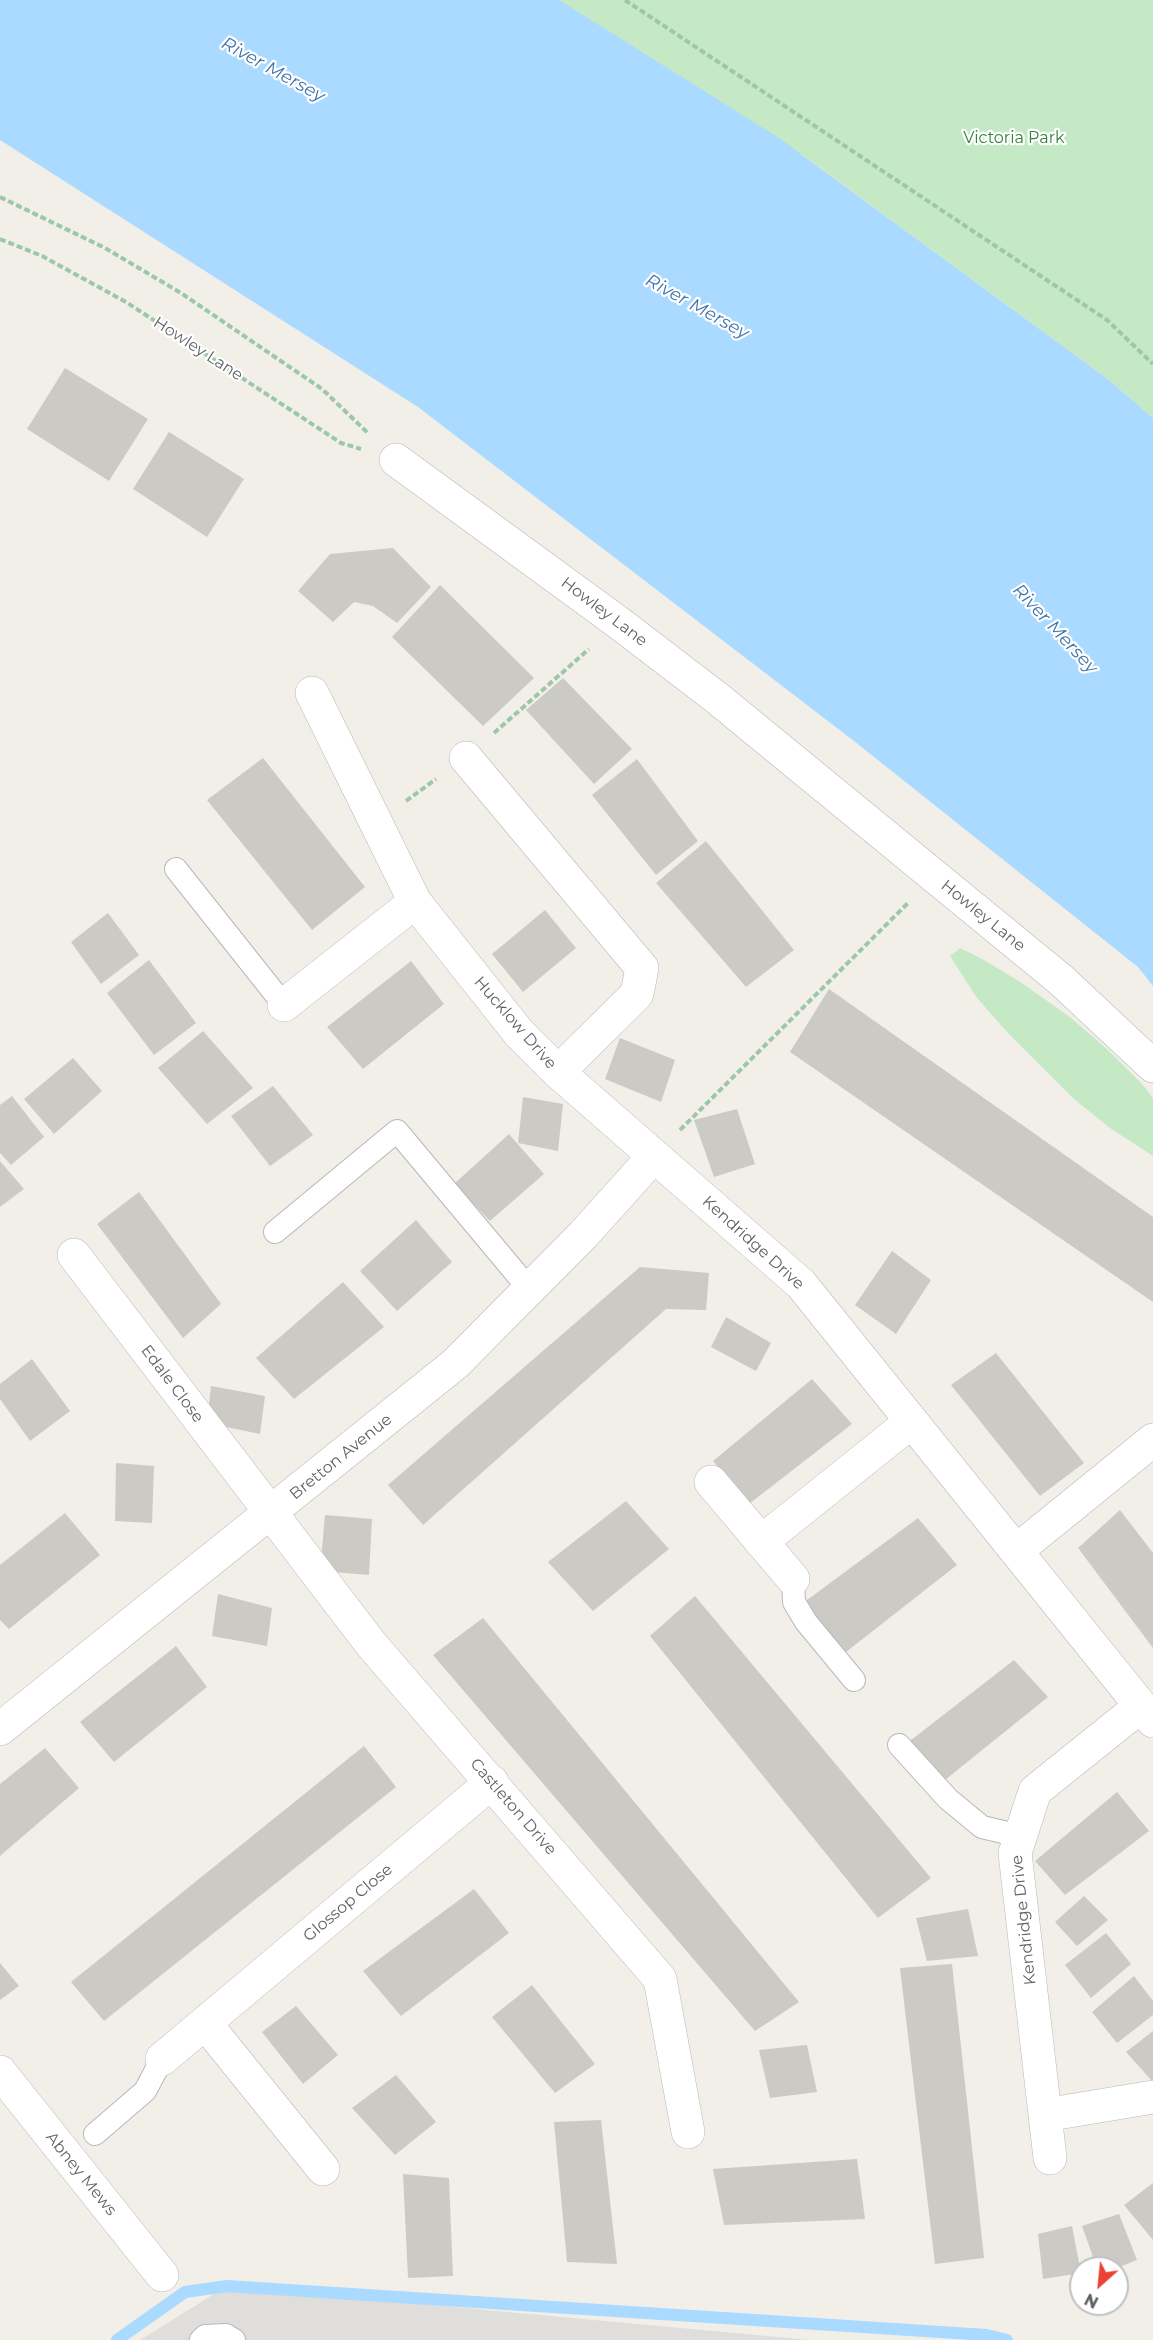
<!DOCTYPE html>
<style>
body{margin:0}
#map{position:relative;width:1153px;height:2340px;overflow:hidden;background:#f1efe8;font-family:Montserrat,sans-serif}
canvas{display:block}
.north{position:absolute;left:1069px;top:2256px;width:60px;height:60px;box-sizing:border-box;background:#fff;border:2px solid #bfc1c3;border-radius:50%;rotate:207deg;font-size:16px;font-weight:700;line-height:24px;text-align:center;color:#5f6368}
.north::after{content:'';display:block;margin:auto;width:21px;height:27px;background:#ea4335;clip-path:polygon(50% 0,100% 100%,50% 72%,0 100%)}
</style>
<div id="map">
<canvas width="1153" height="2340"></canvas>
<div class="north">N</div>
</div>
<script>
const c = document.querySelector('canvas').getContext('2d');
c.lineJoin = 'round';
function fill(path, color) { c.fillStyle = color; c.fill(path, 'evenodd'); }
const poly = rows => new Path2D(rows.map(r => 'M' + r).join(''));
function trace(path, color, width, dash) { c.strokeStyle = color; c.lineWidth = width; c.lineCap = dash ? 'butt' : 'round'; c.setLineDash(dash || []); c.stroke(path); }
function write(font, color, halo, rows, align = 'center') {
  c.font = font + ' Montserrat,sans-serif'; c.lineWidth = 4.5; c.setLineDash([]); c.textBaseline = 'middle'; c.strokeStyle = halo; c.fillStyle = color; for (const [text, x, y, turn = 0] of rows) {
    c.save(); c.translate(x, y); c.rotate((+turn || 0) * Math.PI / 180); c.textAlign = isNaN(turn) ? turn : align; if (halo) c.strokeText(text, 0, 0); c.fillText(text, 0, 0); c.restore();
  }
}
const industrial = poly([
 [227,2286,810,2340,140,2340]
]);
const green = poly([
 [557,0,1153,0,1153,418,1109,380,804,156],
 [960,948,984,960,1022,983,1071,1018,1108,1050,1142,1084,1153,1098,1153,1156,1110,1128,1074,1099,1007,1032,977,998,950,956]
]);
const water = poly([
 [0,0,559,0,779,138,1109,380,1153,418,1153,986,1138,967,854,741,418,407,0,140]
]);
const stream = poly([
 [117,2340,185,2292,227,2286,987,2335,1007,2340]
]);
const building = poly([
 [65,368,148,419,109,481,27,429],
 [169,432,244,479,207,537,133,489],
 [393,548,431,587,397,623,373,606,354,602,333,622,298,591,330,554],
 [440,585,534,678,483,726,392,637],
 [563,678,632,749,594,784,526,710],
 [263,758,365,887,312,930,207,800],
 [637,759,698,841,656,875,592,795],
 [706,841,794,950,746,987,656,883],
 [545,910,576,948,523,992,492,954],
 [108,913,139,955,101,984,71,942],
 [149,960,196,1023,154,1055,107,993],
 [411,961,444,1004,363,1069,327,1027],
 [829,989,1153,1217,1153,1302,790,1052],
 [203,1031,253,1088,207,1124,158,1068],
 [620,1038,675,1060,661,1102,605,1079],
 [73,1058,102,1091,54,1134,24,1099],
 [273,1086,313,1135,270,1166,231,1116],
 [12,1096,44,1137,11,1165,0,1153,0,1105],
 [523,1097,563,1104,558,1151,518,1143],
 [737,1109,755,1164,714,1177,694,1120],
 [509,1134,544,1174,490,1221,454,1184],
 [0,1161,24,1189,0,1207],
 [139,1192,221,1304,183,1338,97,1224],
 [416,1220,452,1262,397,1311,360,1271],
 [892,1251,931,1280,896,1334,855,1305],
 [640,1267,709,1273,706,1310,666,1309,423,1525,388,1485],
 [343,1282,384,1327,294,1399,256,1358],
 [726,1317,771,1343,756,1371,711,1347],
 [996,1353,1084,1463,1040,1496,951,1385],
 [32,1359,70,1411,30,1441,0,1399,0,1384],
 [812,1379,852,1424,749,1504,713,1461],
 [211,1386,265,1396,260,1434,207,1423],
 [116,1463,154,1466,152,1523,115,1521],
 [626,1501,669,1549,593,1611,548,1562],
 [1120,1510,1153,1553,1153,1648,1078,1548],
 [65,1513,100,1555,9,1629,0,1620,0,1565],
 [325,1515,372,1519,369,1575,320,1571],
 [918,1518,957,1565,846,1652,803,1603],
 [218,1594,272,1608,267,1646,212,1636],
 [695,1596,931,1878,878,1918,650,1636],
 [483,1618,799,2002,755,2031,433,1655],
 [176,1646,207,1687,114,1762,80,1722],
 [1014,1660,1048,1697,940,1784,906,1744],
 [364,1746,396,1787,104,2021,71,1982],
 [45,1748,79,1788,0,1856,0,1784],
 [1117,1792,1149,1831,1065,1895,1035,1861],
 [474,1889,509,1933,401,2016,363,1971],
 [1084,1896,1108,1920,1077,1946,1055,1922],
 [968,1909,978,1956,927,1961,916,1918],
 [1106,1933,1131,1964,1091,1998,1065,1965],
 [0,1963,19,1986,0,2000],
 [952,1964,984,2258,935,2264,900,1968],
 [1134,1976,1153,2001,1153,2015,1117,2043,1092,2012],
 [532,1985,595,2064,555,2093,492,2017],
 [296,2006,338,2055,303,2084,262,2032],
 [1153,2031,1153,2082,1126,2052],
 [807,2045,817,2092,770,2098,759,2050],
 [396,2075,436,2122,395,2155,352,2108],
 [601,2120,617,2264,567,2262,554,2122],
 [857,2159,865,2219,724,2225,713,2169],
 [403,2174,449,2178,453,2276,408,2278],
 [1153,2183,1153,2240,1124,2205],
 [1119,2214,1137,2260,1117,2268,1097,2268,1082,2226],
 [1072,2226,1081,2273,1043,2279,1038,2234]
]);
const path = poly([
 [625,0,1107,320,1153,364],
 [0,197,105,248,181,293,322,389,369,434],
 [0,239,42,256,126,302,341,443,361,449],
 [494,733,589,649],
 [406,801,436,779],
 [680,1130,908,903]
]);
const lane = poly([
 [176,869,284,1005],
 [275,1232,397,1131,530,1290],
 [793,1579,794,1602,806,1622,854,1680],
 [899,1745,948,1799,982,1827,1020,1836],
 [95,2134,145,2091,162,2059],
 [201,2340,205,2336,226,2335,234,2340]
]);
const street = poly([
 [396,460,619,623,717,698,1061,980,1153,1066],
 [312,693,415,902,519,1033,558,1072,801,1284,1153,1721],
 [466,758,642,968,637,994,558,1072],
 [284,1005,415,902],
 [74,1255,371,1644,660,1979,688,2132],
 [711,1482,793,1579],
 [761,1542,911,1422],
 [1016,1551,1153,1440],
 [0,1729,455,1364,583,1235,654,1156],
 [205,2023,323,2169],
 [162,2059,492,1782],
 [0,2072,162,2275],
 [1045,2115,1153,2097],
 [1050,2158,1015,1853,1035,1791,1141,1706]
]);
const parkNames = [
 ["Victoria Park",1014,138]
];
const streetNames = [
 ["Howley Lane",198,349,33],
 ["Howley Lane",604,612,37],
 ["Howley Lane",983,916,39],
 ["Hucklow Drive",515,1023,49],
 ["Kendridge Drive",753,1243,42],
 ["Edale Close",172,1384,53],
 ["Bretton Avenue",341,1457,-39],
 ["Castleton Drive",513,1807,49],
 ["Glossop Close",348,1903,-40],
 ["Kendridge Drive",1024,1920,-96],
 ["Abney Mews",81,2174,51]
];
const waterNames = [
 ["River Mersey",273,70,29],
 ["River Mersey",697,307,29],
 ["River Mersey",1055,629,47]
];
fill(industrial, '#e0deda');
fill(green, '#c5e8c5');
fill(water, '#aadaff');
trace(stream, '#aadaff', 12);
fill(building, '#cccac5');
trace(lane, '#b5b8bc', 24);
trace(street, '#b5b8bc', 34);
trace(path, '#9cc7a9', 4, [6, 3]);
trace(lane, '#fff', 22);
trace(street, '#fff', 33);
write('16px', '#348238', '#fff', parkNames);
write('16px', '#5f6368', '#fff', streetNames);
write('italic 18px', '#4174aa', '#fff', waterNames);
</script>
